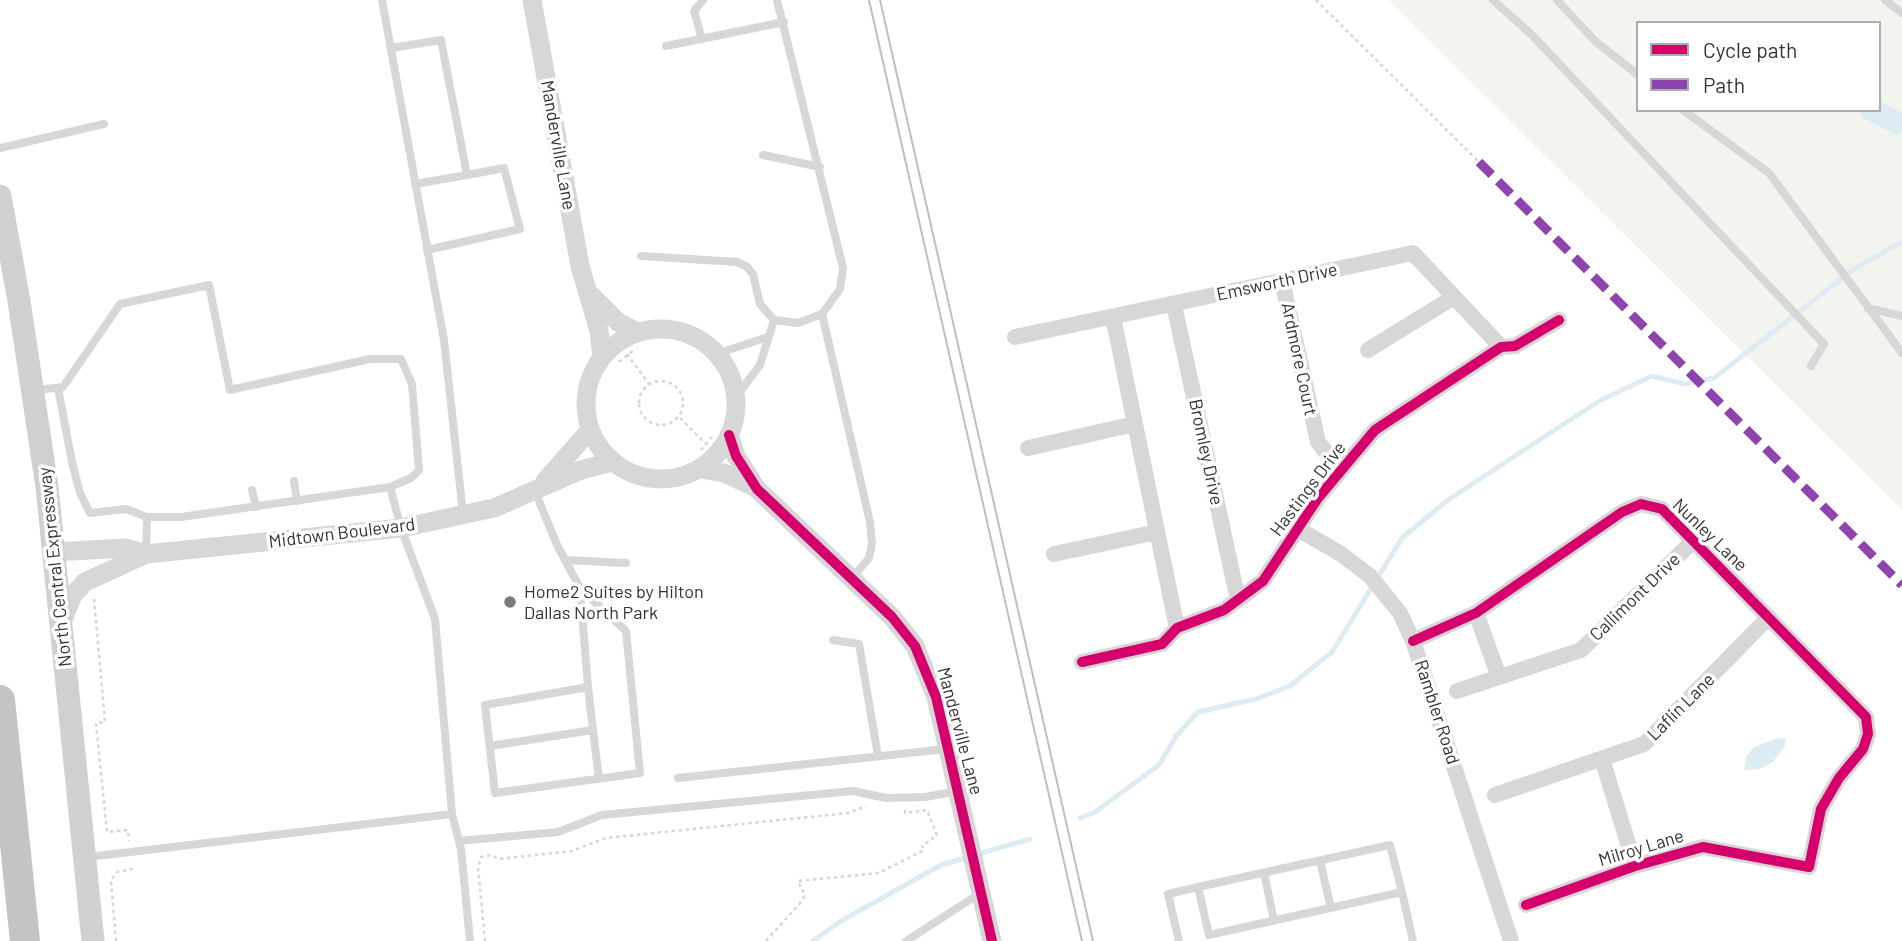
<!DOCTYPE html>
<style>
body{margin:0}
#map{position:relative;width:1902px;height:941px;overflow:hidden;background:#fff;font-family:Barlow,sans-serif}
canvas{display:block}
.legend{position:absolute;left:1636px;top:21px;width:245px;height:91px;box-sizing:border-box;background:#fff;border:2px solid #adadad;margin:0;padding:9px 12px;list-style:none;font-size:21px;color:#333}
.legend li{display:flex;align-items:center;gap:14px;height:35px}
.legend b{width:35px;border:2px solid #adadad}
</style>
<div id="map">
<canvas width="1902" height="941"></canvas>
<ul class="legend">
<li><b style="height:9px;background:#d6006c"></b>Cycle path</li>
<li><b style="height:9px;background:#8e44ad"></b>Path</li>
</ul>
</div>
<script>
const c = document.querySelector('canvas').getContext('2d');
c.lineJoin = 'round';
function fill(path, color) { c.fillStyle = color; c.fill(path, 'evenodd'); }
const poly = rows => new Path2D(rows.map(r => 'M' + r).join(''));
function trace(path, color, width, dash) { c.strokeStyle = color; c.lineWidth = width; c.lineCap = dash ? 'butt' : 'round'; c.setLineDash(dash || []); c.stroke(path); }
function write(font, color, halo, rows, align = 'center') {
  c.font = font + ' Barlow,sans-serif'; c.lineWidth = 7; c.setLineDash([]); c.textBaseline = 'middle'; c.strokeStyle = halo; c.fillStyle = color; for (const [text, x, y, turn = 0] of rows) {
    c.save(); c.translate(x, y); c.rotate((+turn || 0) * Math.PI / 180); c.textAlign = isNaN(turn) ? turn : align; if (halo) c.strokeText(text, 0, 0); c.fillText(text, 0, 0); c.restore();
  }
}
const green = poly([
 [1388,0,1902,0,1902,510],
 [1638,23,1879,23,1879,110,1638,110]
]);
const water = poly([
 [1879,100,1902,113,1902,132,1898,136,1863,118,1858,110,1879,110],
 [1778,738,1786,739,1785,746,1772,763,1759,769,1744,770,1746,757,1754,747]
]);
const stream = poly([
 [1080,818,1095,812,1159,765,1177,735,1198,712,1256,699,1290,686,1332,652,1402,538,1448,500,1599,401,1652,376,1685,384,1714,378,1854,269,1902,242],
 [813,941,841,921,941,865,1030,839]
]);
const path = poly([
 [1316,0,1479,162],
 [627,354,649,384],
 [619,362,635,349],
 '639 403a22 22 0 1 1 44 0a22 22 0 1 1-44 0Z',
 [680,418,707,445],
 [701,450,712,437],
 [94,599,105,722,96,723,107,832,128,830,129,841],
 [116,941,111,880,117,872,132,869,132,865],
 [485,941,478,867,481,857,492,855,498,859,572,851,606,838,848,813,866,806],
 [766,941,802,901,805,895,798,881,879,873,924,850,922,846,937,835,927,810,905,813,905,810]
]);
const service = poly([
 [382,0,444,340,463,514],
 [1493,0,1532,35,1824,344,1811,366],
 [1557,0,1595,41,1638,75],
 [1885,0,1902,13],
 [702,39,694,11,703,0],
 [666,46,784,22],
 [391,48,441,40,467,175,415,184],
 [1683,110,1769,173,1902,353],
 [0,148,104,124],
 [763,155,820,167],
 [427,250,520,229,504,168,467,175],
 [641,256,737,262,746,266,753,274,760,304,774,320,798,323,822,314,840,289,843,268,777,0],
 [1868,308,1902,316],
 [822,314,870,522,872,544,869,558,852,578],
 [716,354,768,337],
 [58,388,72,462,80,493,90,513,126,509,147,517,146,554],
 [36,390,63,387,120,304,209,285,230,390,370,359,401,359,412,384,419,470,411,478,390,487,181,517,147,517],
 [735,398,760,365,774,320],
 [294,481,297,501],
 [252,490,256,507],
 [535,491,557,545,580,588,626,631,640,773,495,793,485,705,588,687,580,588],
 [565,560,626,563],
 [833,640,859,644,878,756],
 [593,730,599,779],
 [490,746,593,730,588,687],
 [678,778,946,749],
 [452,814,461,849,470,941],
 [459,841,558,832,602,815,853,791,886,798,925,797,958,791],
 [88,857,452,814,435,619,401,528,390,487],
 [1320,861,1331,908],
 [1264,873,1274,920],
 [1402,892,1413,941],
 [906,941,979,894],
 [1179,941,1168,894,1198,887,1390,845,1402,892,1209,935,1198,887]
]);
const minor = poly([
 [1282,281,1318,442,1341,471],
 [1174,305,1238,600],
 [1113,317,1177,628],
 [1015,337,1413,253,1501,347],
 [1368,350,1454,297],
 [1028,448,1135,424],
 [1298,529,1341,554,1370,576,1400,613,1413,641,1511,941],
 [1054,554,1157,532],
 [1476,613,1499,677],
 [1413,641,1476,613,1622,512,1641,504,1662,509,1866,717,1868,734,1863,749,1839,778,1821,809,1809,867,1703,847,1635,866,1526,905],
 [1082,662,1162,644,1177,628,1224,610,1263,581,1318,498,1375,430,1501,347,1515,346,1559,320],
 [1457,691,1581,650,1693,541],
 [1602,759,1635,866],
 [1495,795,1644,744,1769,617]
]);
const tertiary = poly([
 [532,0,580,266,599,331,602,357],
 [591,295,618,322,637,332],
 '586 404a75 75 0 1 1 150 0a75 75 0 1 1-150 0Z',
 [729,435,736,456,757,489,892,617,915,646,936,697,992,941],
 [701,469,724,473,756,488],
 [545,481,589,431],
 [54,552,126,548,146,554,401,528,494,508,581,470,612,462],
 [61,624,73,595,85,582,146,554]
]);
const secondary = poly([
 [0,196,19,301,47,487,93,941]
]);
const motorway = poly([
 [0,700,25,941]
]);
const tram = poly([
 [869,0,1082,941],
 [880,0,1093,941]
]);
const quiet = poly([
 [1479,162,1902,585]
]);
const cycleway = poly([
 [729,435,736,456,757,489,892,617,915,646,936,697,992,941],
 [1413,641,1476,613,1622,512,1641,504,1662,509,1866,717,1868,734,1863,749,1839,778,1821,809,1809,867,1703,847,1635,866,1526,905],
 [1082,662,1162,644,1177,628,1224,610,1263,581,1318,498,1375,430,1501,347,1515,346,1559,320]
]);
const markers = [
 [510,602,7,"#7a7a7a"]
];
const streetNames = [
 ["Manderville Lane",558,145,80],
 ["Emsworth Drive",1277,282,-12],
 ["Ardmore Court",1299,359,78],
 ["Bromley Drive",1206,452,78],
 ["Hastings Drive",1308,489,-53],
 ["Midtown Boulevard",342,533,-7],
 ["Nunley Lane",1710,535,44],
 ["North Central Expressway",55,567,-96],
 ["Callimont Drive",1635,597,-44],
 ["Laflin Lane",1681,707,-45],
 ["Rambler Road",1437,712,72],
 ["Manderville Lane",960,731,75],
 ["Milroy Lane",1641,848,-17]
];
const poiNames = [
 ["Home2 Suites by Hilton",524,592],
 ["Dallas North Park",524,613]
];
fill(green, '#f1f5ed');
fill(water, '#ddebf3');
trace(stream, '#ddebf3', 5);
trace(path, '#d6d6d6', 2.5, [3.5, 3.5]);
trace(service, '#d7d7d7', 8);
trace(minor, '#d7d7d7', 16);
trace(tertiary, '#d7d7d7', 19);
trace(secondary, '#d0d0d0', 23);
trace(motorway, '#c4c4c4', 30);
trace(tram, '#bebebe', 2);
trace(quiet, '#8e44ad', 9, [18, 9]);
trace(cycleway, '#d6006c', 10);
for (const [x, y, r, color] of markers) { const dot = new Path2D(); dot.arc(x, y, r, 0, 2 * Math.PI); c.fillStyle = color; c.fill(dot); trace(dot, '#fff', 2.5); }
write('18px', '#333', '#fff', streetNames);
write('18px', '#333', '#fff', poiNames, 'left');
</script>
